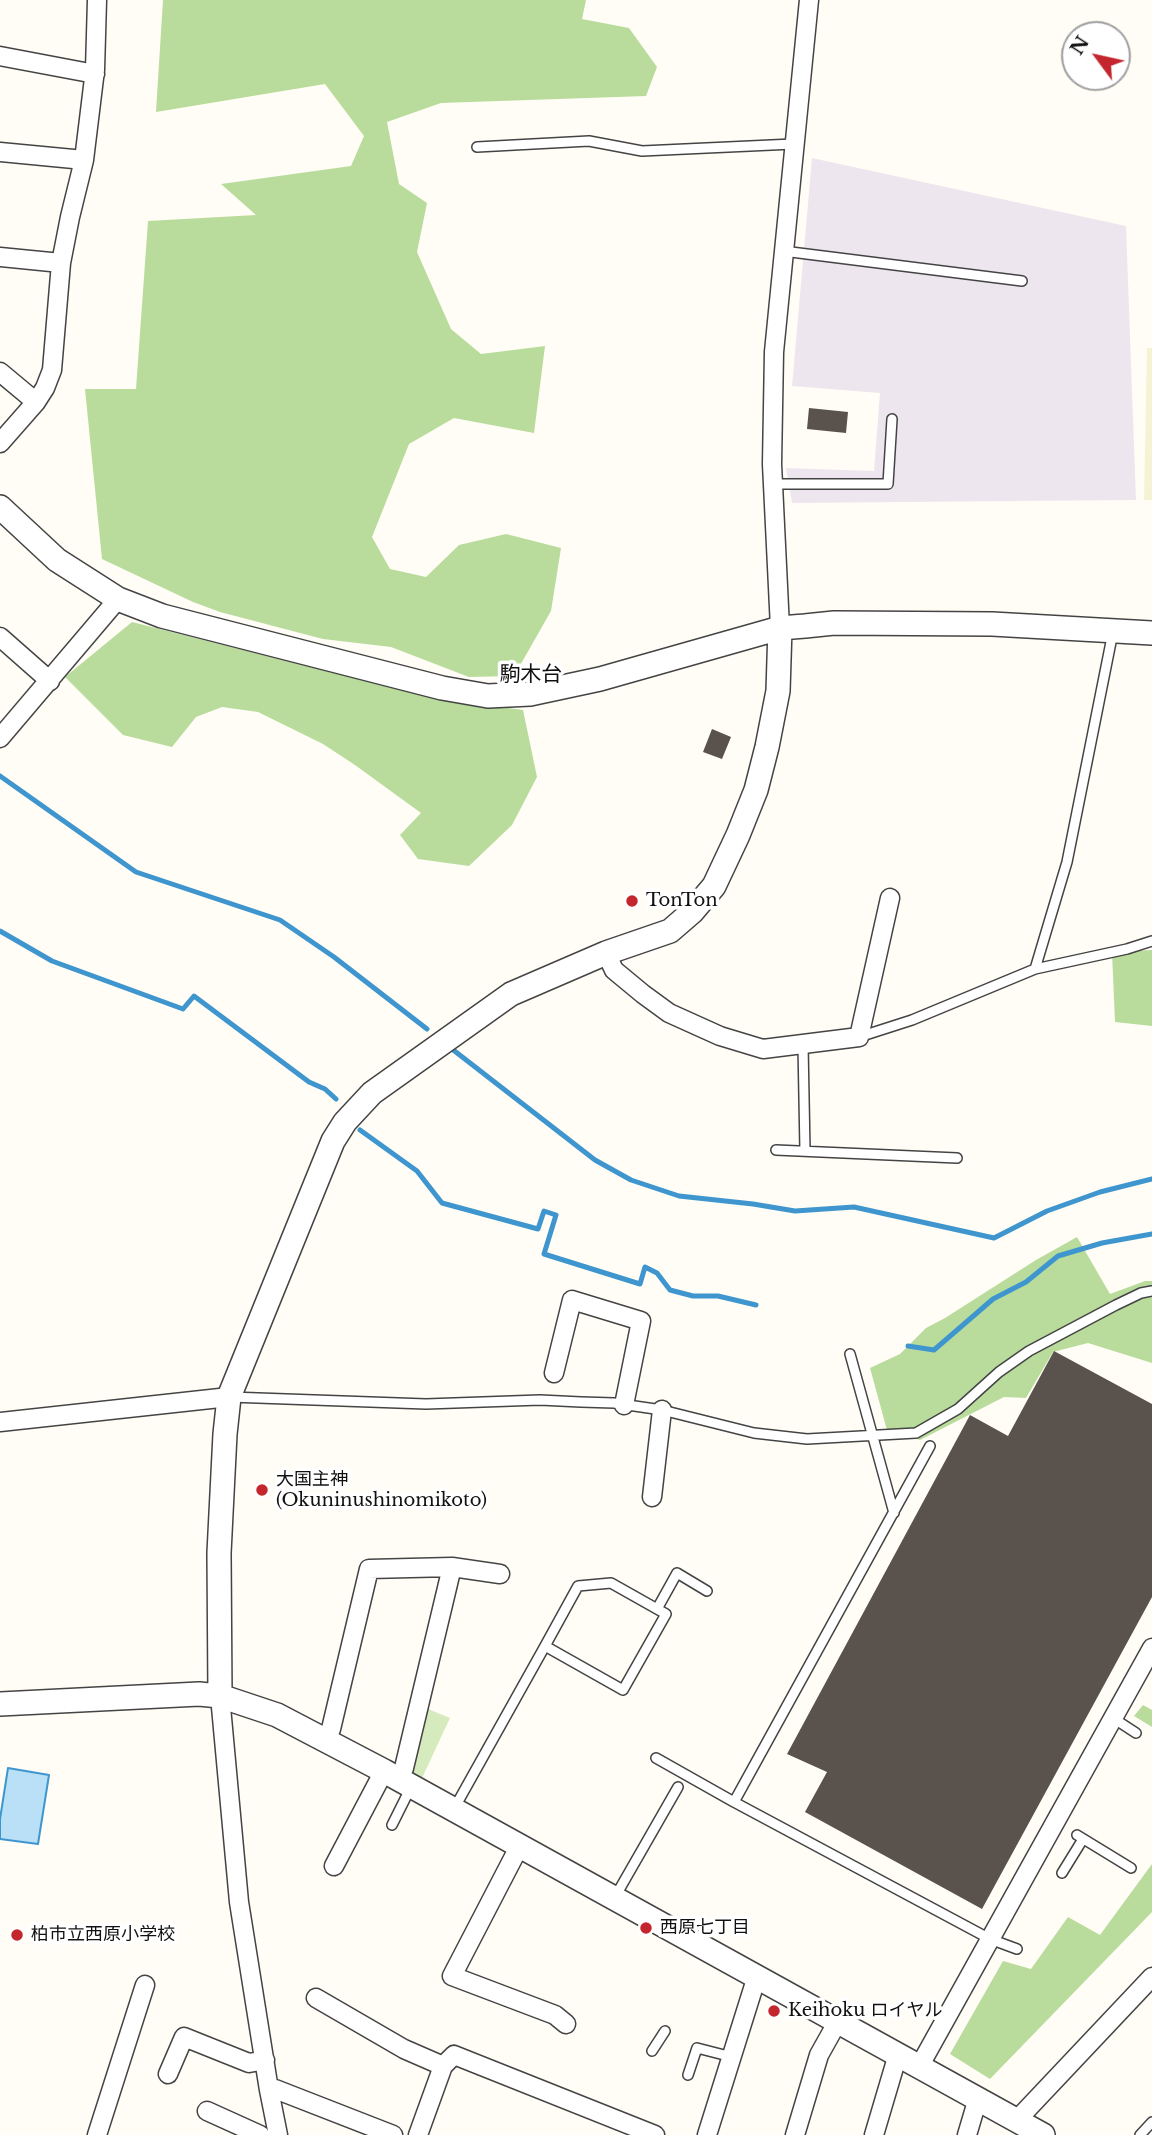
<!DOCTYPE html>
<meta charset="utf-8">
<style>
body{margin:0}
#map{position:relative;width:1152px;height:2135px;overflow:hidden;background:#fffdf5;font-family:"Libre Baskerville",serif}
canvas{display:block}
.north{position:absolute;left:1061px;top:21px;width:70px;height:70px;box-sizing:border-box;background:#fff;border:2px solid #a0a0a0;border-radius:50%;rotate:303deg;font-size:19px;font-weight:700;line-height:28px;text-align:center;color:#111}
.north::after{content:'';display:block;margin:auto;width:24px;height:32px;background:#c4262e;clip-path:polygon(50% 0,100% 100%,50% 72%,0 100%)}
</style>
<div id="map">
<canvas width="1152" height="2135"></canvas>
<div class="north">N</div>
</div>
<script>
const c = document.querySelector('canvas').getContext('2d');
c.lineJoin = 'round';
function fill(path, color) { c.fillStyle = color; c.fill(path, 'evenodd'); }
const poly = rows => new Path2D(rows.map(r => 'M' + r).join(''));
function trace(path, color, width, dash) { c.strokeStyle = color; c.lineWidth = width; c.lineCap = dash ? 'butt' : 'round'; c.setLineDash(dash || []); c.stroke(path); }
function write(font, color, halo, rows, align = 'center') {
  c.font = font + ' "Libre Baskerville","Noto Sans JP",serif'; c.lineWidth = 7; c.setLineDash([]); c.textBaseline = 'middle'; c.strokeStyle = halo; c.fillStyle = color; for (const [text, x, y, turn = 0] of rows) {
    c.save(); c.translate(x, y); c.rotate((+turn || 0) * Math.PI / 180); c.textAlign = isNaN(turn) ? turn : align; if (halo) c.strokeText(text, 0, 0); c.fillText(text, 0, 0); c.restore();
  }
}
const industrial = poly([
 [812,158,1126,226,1136,500,792,503,786,468,874,471,880,393,792,386]
]);
const farmland = poly([
 [1147,348,1152,348,1152,500,1144,500]
]);
const green = poly([
 [428,1709,450,1718,422,1778,413,1774]
]);
const forest = poly([
 [163,0,586,0,582,19,629,28,657,67,646,96,441,103,387,122,399,184,427,203,417,252,451,329,481,354,545,346,534,433,454,418,409,444,372,537,390,569,426,577,459,545,506,534,561,548,551,611,514,676,469,677,391,647,323,639,220,612,193,602,102,559,85,389,136,389,148,221,256,215,221,184,351,166,364,136,325,84,156,112],
 [132,622,424,696,523,710,537,777,512,825,469,866,418,859,400,835,421,813,355,765,323,744,258,712,222,707,196,717,172,747,123,735,65,677],
 [1152,950,1152,1026,1115,1022,1112,952],
 [1077,1237,1110,1294,1145,1281,1152,1281,1152,1363,1088,1343,1053,1352,1026,1398,1004,1397,920,1440,887,1430,870,1368,900,1354,926,1328,945,1318,1036,1260],
 [1143,1705,1152,1710,1152,1727,1134,1716],
 [1152,1864,1152,1912,990,2079,950,2054,1003,1961,1031,1969,1068,1917,1100,1935]
]);
const water = poly([
 [8,1768,49,1775,38,1844,0,1839,0,1819,8,1768]
]);
const stream = poly([
 [0,776,136,872,280,920,334,957,427,1029],
 [0,931,52,961,183,1009,194,996,309,1082,325,1089,336,1099],
 [452,1049,595,1160,631,1180,679,1196,753,1204,795,1211,854,1207,994,1238,1047,1211,1100,1192,1152,1179],
 [360,1130,417,1171,442,1203,538,1229,544,1211,556,1215,544,1254,640,1284,645,1267,657,1273,670,1290,693,1296,718,1296,756,1305],
 [908,1346,934,1350,993,1299,1026,1282,1058,1256,1102,1243,1152,1234]
]);
const building = poly([
 [809,408,848,412,846,433,807,429],
 [712,729,731,737,722,759,703,752],
 [1054,1351,1152,1404,1152,1597,982,1909,805,1812,827,1772,787,1754,970,1415,1008,1436]
]);
const service = poly([
 [477,147,589,141,642,151,793,144],
 [783,251,1022,281],
 [773,484,888,484,892,419],
 [1035,969,1127,949,1152,941],
 [859,1037,912,1020,1035,969,1067,862,1113,632],
 [803,1045,805,1151],
 [776,1150,957,1158],
 [850,1354,894,1513],
 [230,1397,426,1404,540,1400,581,1402,614,1403,662,1410,754,1433,807,1439,916,1433,958,1409,999,1372,1029,1351,1116,1305,1141,1293,1152,1291],
 [657,1609,677,1573,707,1591],
 [1113,1718,1136,1733],
 [656,1758,734,1802,990,1939,1017,1949],
 [734,1802,930,1446],
 [455,1807,545,1646,623,1690,666,1614,611,1583,578,1586,545,1646],
 [392,1825,411,1787],
 [1077,1835,1131,1868],
 [1062,1873,1083,1839],
 [615,1897,678,1787],
 [652,2051,665,2031],
 [688,2075,697,2048,732,2057],
 [1140,2135,1152,2122]
]);
const minor = poly([
 [0,56,95,74],
 [0,152,84,160],
 [0,257,61,263],
 [0,372,36,402],
 [0,443,36,402,45,388,52,370,61,263,70,217,84,160,95,70,97,0],
 [780,628,772,464,774,352,809,0],
 [0,637,50,681],
 [0,738,118,599],
 [606,953,614,970,643,994,669,1013,720,1036,763,1049,859,1037,890,898],
 [554,1373,572,1300,641,1321,624,1405],
 [0,1422,229,1397],
 [652,1497,662,1410],
 [220,1696,239,1902,269,2090,278,2135],
 [325,1738,331,1729,369,1569,452,1567,500,1574],
 [399,1779,404,1768,452,1567],
 [520,1845,452,1976,555,2015,566,2024],
 [334,1866,384,1771],
 [316,1998,404,2049,443,2066],
 [919,2067,1152,1648],
 [168,2074,184,2037,249,2063,265,2060],
 [269,2090,275,2089,393,2135],
 [207,2111,260,2135],
 [1016,2121,1152,1977],
 [97,2135,145,1985],
 [418,2135,443,2066,454,2055,655,2135],
 [707,2135,757,1976],
 [795,2135,819,2055,838,2021],
 [874,2135,898,2054],
 [967,2135,978,2098]
]);
const tertiary = poly([
 [0,507,57,560,118,599,162,616,442,688,488,696,530,694,600,679,780,628,805,626,834,623,992,624,1152,633],
 [220,1696,219,1553,225,1434,229,1397,333,1141,345,1122,372,1093,511,994,606,953,670,931,692,912,714,886,738,835,756,790,767,747,778,691,780,628],
 [0,1704,199,1694,220,1696,277,1715,384,1771,1043,2135]
]);
const markers = [
 [632,901,7,"#c4262e"],
 [262,1490,7,"#c4262e"],
 [646,1928,7,"#c4262e"],
 [17,1935,7,"#c4262e"],
 [774,2011,7,"#c4262e"]
];
const poiNames = [
 ["TonTon",646,901],
 ["大国主神",276,1480],
 ["(Okuninushinomikoto)",276,1501],
 ["西原七丁目",660,1928],
 ["柏市立西原小学校",31,1935],
 ["Keihoku ロイヤル",788,2011]
];
const quarterNames = [
 ["駒木台",531,675]
];
fill(industrial, '#eee6ef');
fill(farmland, '#f6f3d4');
fill(green, '#d5ebbd');
fill(forest, '#b9dc9c');
fill(water, '#b9e0f7');
trace(water, '#3f96cf', 2);
trace(stream, '#3f96cf', 5);
fill(building, '#5a524d');
trace(service, '#444', 12);
trace(minor, '#444', 21);
trace(tertiary, '#444', 26);
trace(service, '#fff', 9);
trace(minor, '#fff', 18);
trace(tertiary, '#fff', 23);
for (const [x, y, r, color] of markers) { const dot = new Path2D(); dot.arc(x, y, r, 0, 2 * Math.PI); c.fillStyle = color; c.fill(dot); trace(dot, '#fff', 2.5); }
write('18px', '#111', '#fff', poiNames, 'left');
write('21px', '#111', '#fff', quarterNames);
</script>
